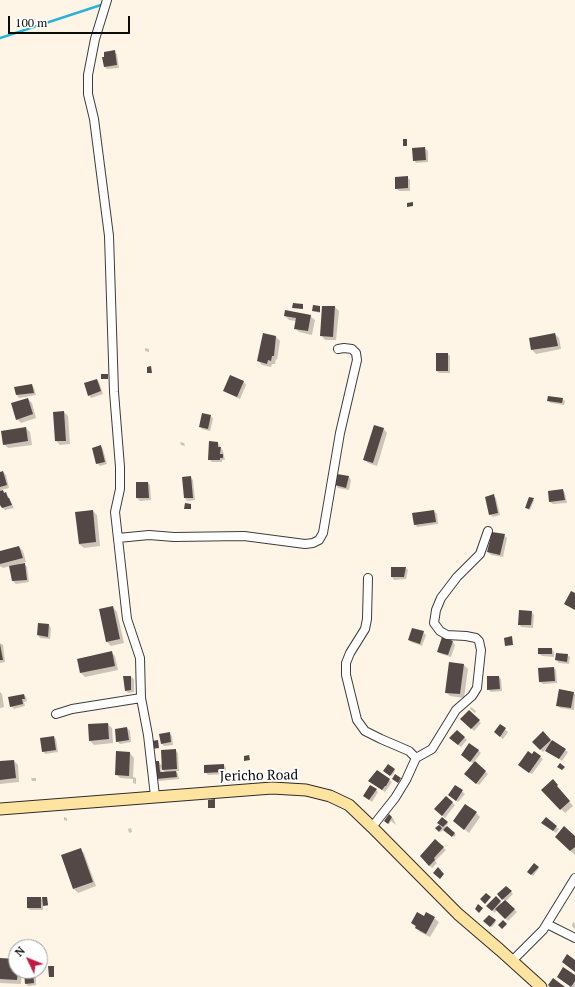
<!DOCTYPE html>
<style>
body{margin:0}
#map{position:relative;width:575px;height:987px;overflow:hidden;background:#fff5e6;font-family:"PT Serif",serif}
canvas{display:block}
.north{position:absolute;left:8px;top:939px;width:40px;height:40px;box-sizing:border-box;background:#fff;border:1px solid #9d9d9d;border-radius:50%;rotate:313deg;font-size:11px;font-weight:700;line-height:16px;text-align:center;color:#0a0a0a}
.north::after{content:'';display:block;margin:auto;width:14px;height:18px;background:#c21942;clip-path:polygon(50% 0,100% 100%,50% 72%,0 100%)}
.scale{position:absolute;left:8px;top:16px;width:122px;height:18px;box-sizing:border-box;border:2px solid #0a0a0a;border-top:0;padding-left:5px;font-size:12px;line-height:14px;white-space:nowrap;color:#0a0a0a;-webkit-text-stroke:3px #fff;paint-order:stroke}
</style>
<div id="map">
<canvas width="575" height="987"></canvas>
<div class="north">N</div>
<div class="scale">100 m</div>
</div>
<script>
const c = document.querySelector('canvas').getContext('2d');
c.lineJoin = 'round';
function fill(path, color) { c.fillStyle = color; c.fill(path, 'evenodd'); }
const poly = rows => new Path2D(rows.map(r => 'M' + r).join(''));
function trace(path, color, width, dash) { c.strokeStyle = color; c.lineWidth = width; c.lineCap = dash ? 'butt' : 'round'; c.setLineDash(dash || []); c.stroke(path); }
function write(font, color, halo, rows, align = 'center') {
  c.font = font + ' "PT Serif",serif'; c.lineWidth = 4; c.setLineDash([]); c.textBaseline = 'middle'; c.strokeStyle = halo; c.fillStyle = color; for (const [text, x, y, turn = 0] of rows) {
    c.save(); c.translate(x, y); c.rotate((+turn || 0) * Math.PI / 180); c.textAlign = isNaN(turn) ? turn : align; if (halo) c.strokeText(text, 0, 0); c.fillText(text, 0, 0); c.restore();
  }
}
const shadow = poly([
 [114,52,117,54,119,68,107,69,105,67],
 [425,148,428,151,428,162,416,163,414,160],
 [407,177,410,180,410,191,399,191,396,188],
 [320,307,320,313,313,311],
 [335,307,339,311,336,340,325,340,321,335],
 [285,316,310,316,315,320,312,335,299,332,295,328,296,321,289,320],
 [555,334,559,338,561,349,536,354,532,350],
 [276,337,280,341,277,360,276,359,275,364,272,364,271,367,262,365,258,361],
 [145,348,149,349,149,352,145,351],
 [448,354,450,356,450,373,439,373,437,371],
 [230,377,244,382,246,385,240,399,227,393,224,390],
 [97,380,99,382,103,394,91,398,89,395],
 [32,385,34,388,36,395,19,398,17,395,16,388],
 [28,399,32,403,36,418,21,423,17,419],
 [562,399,565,401,564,405,551,403,548,401],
 [54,412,64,412,68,416,70,444,60,445,56,441],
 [211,416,213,419,210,431,202,429,200,426],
 [26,428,30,432,32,445,8,448,4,444],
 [383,428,387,433,377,466,368,463,364,459],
 [180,442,184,443,185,446,181,445],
 [218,443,223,451,225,460,222,460,222,462,212,462,209,459],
 [101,447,103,449,107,464,100,466,97,463],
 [3,472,6,475,9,488,1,490,8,496,14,508,5,510,0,505,0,473],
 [190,477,193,480,195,500,187,501,185,498,183,478],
 [349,477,351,480,349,490,338,488,336,485],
 [137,483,148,483,150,485,151,500,140,501,137,498],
 [563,490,565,493,567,503,553,504,550,502],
 [493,496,496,498,500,515,493,517,490,514],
 [533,499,534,500,530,510,527,509],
 [93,511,97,515,100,546,84,548,79,544],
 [434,511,437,514,438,524,417,527,415,524],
 [504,535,507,538,503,557,491,555,488,552],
 [19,547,23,551,26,562,19,564,19,565,24,564,27,567,29,582,16,584,13,581,10,566,3,568,0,566,0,552],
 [406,568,408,570,406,579,394,580,392,577],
 [113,607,117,612,124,643,111,646,107,642,100,610],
 [531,612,534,615,533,628,521,627,519,624],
 [49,625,51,628,50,639,40,638,38,635],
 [423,632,426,635,422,646,411,642,409,640],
 [453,642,455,645,451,657,441,654,438,652],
 [0,643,3,645,5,662,0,663],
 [552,649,554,652,554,657,542,656,539,654],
 [111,652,115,656,118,670,85,677,81,673,78,659],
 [567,655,570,657,569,664,559,663,556,660],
 [464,665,468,669,464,698,450,696,446,692],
 [554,668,556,670,557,683,543,684,540,682],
 [131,677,134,679,134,692,128,693,126,690],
 [499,677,501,679,502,691,491,692,488,689],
 [0,692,2,694,4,707,0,708],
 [574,693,575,694,574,710,560,708,557,705],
 [24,695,26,697,27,701,24,702,25,706,14,709,11,706],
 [471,707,476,711,475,713,470,709],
 [469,711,481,723,474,731,462,719],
 [108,724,112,728,113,743,94,745,90,741],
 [500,725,508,732,503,739,498,735],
 [127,728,130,731,131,742,120,744,117,741],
 [457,731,467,740,461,747,453,741],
 [169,733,172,736,173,745,164,746,162,744],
 [543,733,552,742,568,752,562,761,546,749,543,752,533,742],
 [54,737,56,739,58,752,45,754,43,751],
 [175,750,178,753,179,771,176,771,178,774,179,779,159,781,157,778,158,762,163,766],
 [161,768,166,773,162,773],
 [478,750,481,753,474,762,488,774,479,785,468,777,474,764,462,755],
 [130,753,134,758,133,777,136,778,136,784,133,783,133,779,120,778,116,774],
 [532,755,540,757,543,759,532,774,522,768],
 [14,761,18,765,19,782,0,784,0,762],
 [224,765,226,768,226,774,208,775,205,772],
 [394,770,395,771,392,776,386,772],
 [377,771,392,782,385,792,372,783],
 [31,778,36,778,36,781,32,781],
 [553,781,573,806,565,813,543,790],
 [455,786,465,794,458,802,451,797],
 [376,790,378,792,372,802,367,798],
 [446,797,455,805,445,818,436,809],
 [476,813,480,817,469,833,454,821],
 [389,816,393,818,396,825,391,821,389,824,386,821],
 [64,817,67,818,67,821,64,820],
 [442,818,448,824,445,826,456,835,454,837,444,829,441,832,437,828,440,824],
 [545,825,556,827,559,829,556,833],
 [131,828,132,832,129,833,128,829],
 [556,837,575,837,575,855],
 [435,840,446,850,435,861,437,863,432,868,425,861],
 [80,849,84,853,96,886,78,893,74,889,62,856],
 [534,864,539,868,533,876,528,871],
 [506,887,513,894,506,901,517,912,508,921,497,910,495,913,488,906,496,898,502,904,505,901,498,894],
 [40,898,43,900,46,898,47,899,48,906,45,906,43,905,43,910,30,910,28,908],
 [427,913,439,922,430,937,420,932,412,923,424,918],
 [489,916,496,922,492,927,485,921],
 [573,922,575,923,575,929,572,926],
 [0,959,16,960,16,971,22,971,21,984,0,983],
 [25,971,36,971,36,985,28,986,26,983],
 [575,977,575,987,572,987,560,979]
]);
const stream = poly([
 [0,38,104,4]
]);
const building = poly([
 [115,50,117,65,104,67,102,57,104,57,104,52],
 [403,139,407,139,407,146,403,146],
 [425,147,426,160,413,161,412,148],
 [408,176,408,188,395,189,395,177],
 [413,202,413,206,407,207,407,203],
 [293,303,303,304,303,309,292,308],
 [313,305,320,306,320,312,312,311],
 [322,306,335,306,333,337,320,336],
 [285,310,311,315,308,331,294,329,296,318,284,316],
 [263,333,276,336,274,356,272,356,271,361,268,360,267,364,257,361],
 [555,333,558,346,531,350,529,338],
 [436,353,448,353,448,371,436,371],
 [151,366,152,373,147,373,147,367],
 [101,374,108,374,108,379,101,379],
 [230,375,244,381,237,397,223,391],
 [97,379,101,391,88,396,84,383],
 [32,384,34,393,16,395,14,387],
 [548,396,563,398,562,403,547,401],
 [28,398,33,414,16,420,11,403],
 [64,411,66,441,55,441,53,412],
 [202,413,211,415,208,429,199,427],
 [374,425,384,428,373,463,363,460],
 [26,427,28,441,3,445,1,431],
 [209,441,218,442,218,447,221,447,220,454,223,454,223,458,220,458,220,460,208,460],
 [101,445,105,462,96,464,92,448],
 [3,471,7,485,0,487,0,472],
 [337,474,349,476,346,488,335,485],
 [191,476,193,498,184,498,182,477],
 [136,482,148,482,149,498,136,498],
 [563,489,565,500,549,502,548,491],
 [3,490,4,493,6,492,8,498,9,498,12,505,2,508,0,505,0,491],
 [494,494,498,513,489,515,485,497],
 [529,497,534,498,529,509,525,508],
 [185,503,191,504,191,509,184,509],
 [93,510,96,542,79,544,75,512],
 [434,510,436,522,414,525,412,513],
 [492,532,505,534,500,555,487,552],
 [19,546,23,558,0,564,0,551],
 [25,563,27,580,12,581,9,566],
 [391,567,406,567,404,577,391,577],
 [571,591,575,593,575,610,564,604],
 [113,606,120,639,106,642,99,609],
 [519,610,532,611,531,625,518,625],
 [38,623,49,624,48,637,37,635],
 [412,628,424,631,420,644,408,640],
 [512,636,513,645,505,646,504,638],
 [442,637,453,641,448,655,437,652],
 [0,644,3,660,0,660],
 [538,648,552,648,552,654,538,654],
 [112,651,115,666,80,673,77,659],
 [556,653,568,654,567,662,555,660],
 [449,662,464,664,460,694,445,693],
 [554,667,555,681,539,682,538,668],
 [123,676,131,676,131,690,125,691],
 [487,676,499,676,500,689,487,690],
 [559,689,574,692,571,708,556,706],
 [24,694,25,699,22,699,23,704,10,707,8,697],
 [469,710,480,720,471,729,460,719],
 [108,723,109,739,89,741,88,724],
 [500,724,506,728,500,737,494,732],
 [127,727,129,740,116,742,115,729],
 [457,730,465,737,458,745,449,738],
 [543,731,551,740,540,750,532,742],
 [170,732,171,742,161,744,159,734],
 [54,736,56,750,42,752,40,738],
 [158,740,159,748,151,749,151,741],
 [552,740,566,749,559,759,545,751],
 [469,743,479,750,470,762,461,755],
 [176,749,177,769,162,770,161,750],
 [116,751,130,752,129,776,115,775],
 [528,751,532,754,534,751,541,756,529,773,518,765],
 [249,755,250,760,244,761,244,756],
 [14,760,16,778,0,780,0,761],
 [154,761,159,761,160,772,176,771,177,777,156,779],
 [475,761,486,771,476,784,464,774],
 [560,763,565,767,562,770,557,767],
 [224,764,224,772,204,773,204,765],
 [388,764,395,769,390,776,383,771],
 [377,770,390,779,386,786,385,786,382,790,368,781],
 [395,774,401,778,398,783,392,779],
 [553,779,558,785,557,786,570,801,560,810,541,790],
 [370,785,377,789,369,800,363,796],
 [455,785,463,790,456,801,448,795],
 [446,796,453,802,442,816,434,809],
 [215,799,215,808,208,808,208,800],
 [465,804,477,812,464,830,453,821],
 [389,814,392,817,388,824,384,821],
 [442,817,448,822,443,827,437,823],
 [546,817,557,826,553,831,541,823],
 [439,825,442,828,439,832,435,828],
 [447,826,455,833,452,837,443,830],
 [564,826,575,836,575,847,570,851,555,837],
 [435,839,444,847,434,858,435,860,429,866,420,856],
 [81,848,93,882,73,889,61,855],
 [534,863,539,867,531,875,527,872],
 [438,867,444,874,440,879,433,873],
 [506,886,512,891,502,900,497,894],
 [486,893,491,897,485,904,480,899],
 [496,896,501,901,492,911,486,906],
 [27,897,41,897,41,908,27,908],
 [42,897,47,897,48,905,43,906],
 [505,900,515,909,505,919,495,909],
 [478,904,483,908,479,913,475,909],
 [417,912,424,916,426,912,435,917,426,934,415,928,416,926,411,923],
 [489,915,496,920,490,927,483,921],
 [503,920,507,924,502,929,498,925],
 [567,954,575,960,575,972,562,962],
 [0,958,16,959,16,971,18,971,17,980,0,979],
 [48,966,54,966,54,977,49,977],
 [563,967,575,975,575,981,571,987,557,977],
 [24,971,33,971,34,983,25,984],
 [553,978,565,987,550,987,548,985]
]);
const street = poly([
 [107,0,95,39,88,75,88,94,94,119,109,236,114,392,120,467,120,489,115,512,127,619,140,658,141,698,148,735,155,796],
 [118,538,149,535,174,537,244,536,305,544,313,543,319,540,323,533,340,433,357,360,356,353,352,349,344,348,338,349],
 [368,578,367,619,365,629,350,653,346,663,346,675,357,720,365,731,381,739,409,751,416,758,406,780,395,798,372,827],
 [56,714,72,709,141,698],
 [416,758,432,749,456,710,472,696,477,688,481,650,479,641,476,638,466,636,447,635,440,631,434,623,436,610,441,598,457,577,480,554,488,531],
 [547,924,575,938],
 [512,961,543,930,575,878]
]);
const secondary = poly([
 [0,809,272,788,306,790,330,796,349,805,372,827,458,914,500,950,541,987]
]);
const streetNames = [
 ["Jericho Road",259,776,-1]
];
fill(shadow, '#0003');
trace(stream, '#29b3d7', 2.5);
fill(building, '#534845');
trace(street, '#3d3d3d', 10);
trace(secondary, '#2c2c2c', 13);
trace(street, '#fff', 8);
trace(secondary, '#ffe3a1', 11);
write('14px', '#0a0a0a', '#fff', streetNames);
</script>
